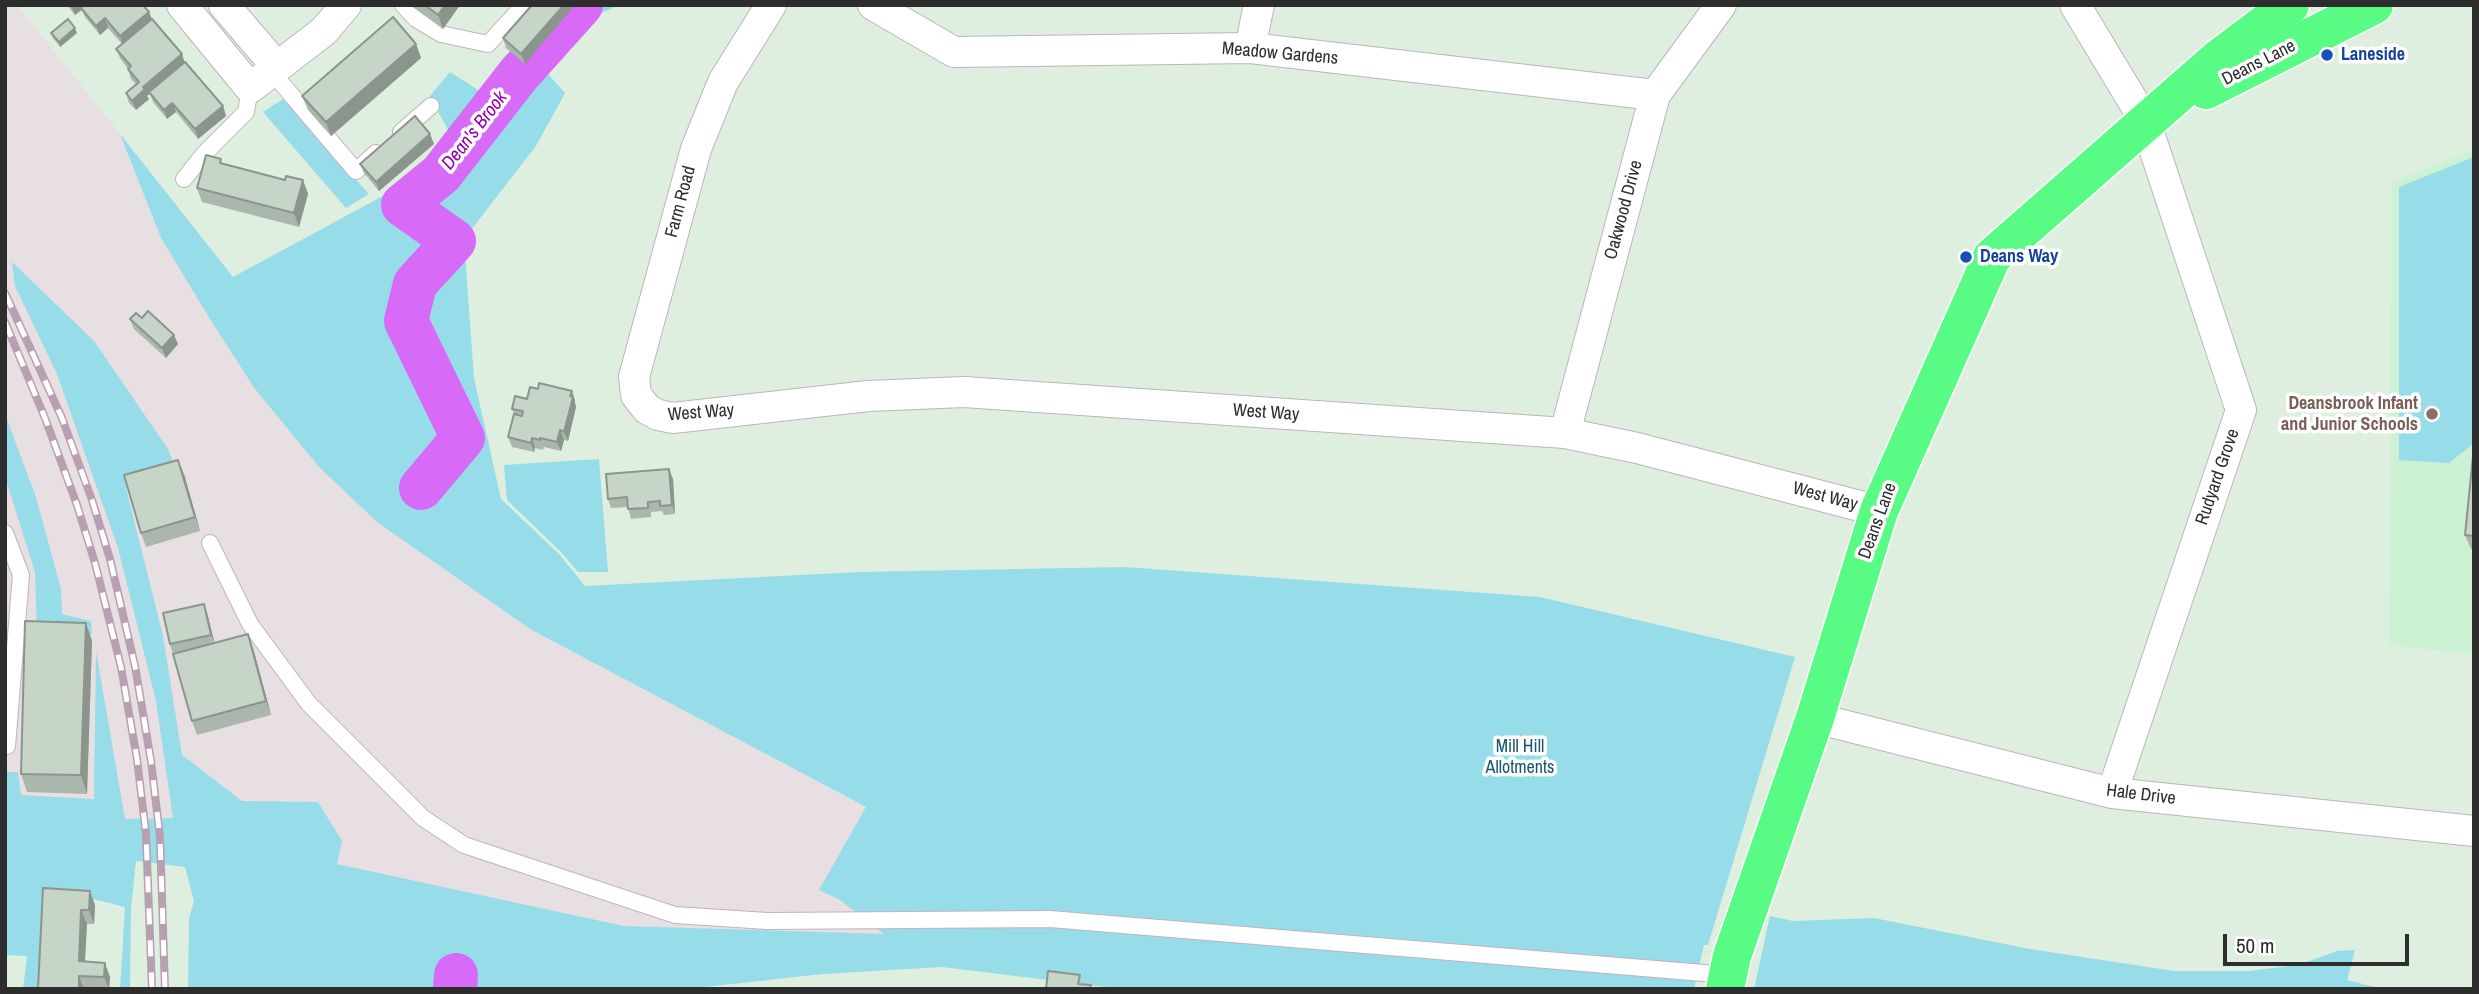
<!DOCTYPE html>
<style>
body{margin:0}
#map{position:relative;width:2479px;height:994px;overflow:hidden;background:#deefe0;font-family:"Archivo Narrow",sans-serif}
canvas{display:block}
.frame{position:absolute;inset:0;border:7px solid #2d2d2d;pointer-events:none}
.scale{position:absolute;left:2223px;top:934px;width:186px;height:32px;box-sizing:border-box;border:4px solid #2d2d2d;border-top:0;padding-left:9px;font-size:21px;line-height:24px;white-space:nowrap;color:#2d2d2d;-webkit-text-stroke:5px #fff;paint-order:stroke}
</style>
<div id="map">
<canvas width="2479" height="994"></canvas>
<div class="frame"></div>
<div class="scale">50 m</div>
</div>
<script>
const c = document.querySelector('canvas').getContext('2d');
c.lineJoin = 'round';
function fill(path, color) { c.fillStyle = color; c.fill(path, 'evenodd'); }
const poly = rows => new Path2D(rows.map(r => 'M' + r).join(''));
function trace(path, color, width, dash) { c.strokeStyle = color; c.lineWidth = width; c.lineCap = dash ? 'butt' : 'round'; c.setLineDash(dash || []); c.stroke(path); }
function write(font, color, halo, rows, align = 'center') {
  c.font = font + ' "Archivo Narrow",sans-serif'; c.lineWidth = 7; c.setLineDash([]); c.textBaseline = 'middle'; c.strokeStyle = halo; c.fillStyle = color; for (const [text, x, y, turn = 0] of rows) {
    c.save(); c.translate(x, y); c.rotate((+turn || 0) * Math.PI / 180); c.textAlign = isNaN(turn) ? turn : align; if (halo) c.strokeText(text, 0, 0); c.fillText(text, 0, 0); c.restore();
  }
}
const industrial = poly([
 [5,5,17,5,120,134,161,238,255,389,320,468,377,522,530,629,902,827,885,935,624,926,314,859,5,838]
]);
const education = poly([
 [2474,149,2474,654,2389,645,2392,182]
]);
const green = poly([
 [574,5,615,5,613,8,573,25],
 [539,64,565,93,536,146,464,239,474,378,501,499,559,554,585,586,859,572,1125,567,1540,597,1795,657,1708,945,1704,945,1694,989,1122,989,942,967,823,974,687,989,188,989,189,918,194,901,185,867,136,861,131,908,130,989,120,989,125,907,89,898,42,989,23,989,27,956,5,955,5,772,18,772,21,795,94,799,96,651,125,819,173,818,156,701,118,548,57,374,15,286,12,262,94,341,168,449,177,471,126,488,163,636,182,755,242,801,318,802,342,841,337,864,624,926,884,934,840,900,819,890,866,807,530,629,377,522,320,468,255,389,210,319,161,238,120,134,233,277,429,171,448,130,430,96,450,72,486,95],
 [283,99,369,194,346,208,263,112],
 [2474,157,2474,443,2449,463,2399,460,2399,187],
 [5,414,36,497,61,589,62,614,91,621,92,634,37,631,35,572,5,477],
 [599,459,608,572,578,572,560,551,507,500,504,465],
 [1770,916,1793,921,1874,918,2030,949,2174,971,2249,971,2298,965,2337,951,2355,950,2347,980,2383,989,1754,989]
]);
const river = poly([
 [421,488,463,438,406,321,415,284,454,241,403,205,441,174,519,74,581,5],
 [455,989,456,975]
]);
const lane = poly([
 [403,5,416,19,441,34,488,44,524,5],
 [271,71,356,171,376,153],
 [401,132,431,106],
 [184,179,203,155,246,112,250,88],
 [5,533,21,575,7,746],
 [210,543,250,624,309,704,423,818,464,845,675,915,767,921,1050,919,1728,975]
]);
const street = poly([
 [182,5,250,88,324,31,346,5],
 [224,5,277,67],
 [771,5,723,82,696,149,690,171,634,377,636,395,647,409,658,415,673,418,868,396,964,392,1565,433,1637,448,1879,511],
 [873,5,954,52,1250,48,1655,95],
 [2075,5,2145,121,2241,410,2112,793],
 [1250,48,1259,5],
 [1565,433,1655,95,1721,5],
 [1815,718,2112,793,2474,831]
]);
const primary = poly([
 [2206,90,2374,5],
 [1725,989,1732,956,1815,718,1879,511,1992,257,2218,59,2290,5]
]);
const rail = poly([
 [5,293,62,418,92,500,110,559,135,666,151,761,160,837,165,989],
 [5,322,45,418,77,505,95,563,121,667,137,759,146,834,152,989]
]);
const wall = poly([
 [67,5,143,5,152,19,185,63,223,106,226,116,198,139,176,112,167,119,153,102,150,94,147,96,149,99,136,110,129,103,126,93,136,84,131,79,128,69,120,58,116,49,122,44,108,28,100,35,85,17,82,10,75,15],
 [410,5,460,5,443,29],
 [532,5,525,64,506,48,503,38],
 [51,33,77,33,60,47,53,38],
 [416,44,421,58,331,136,308,110,302,96],
 [434,144,379,191,364,173,360,164],
 [223,164,285,180,303,180,308,194,299,227,202,202,197,188],
 [130,319,178,344,166,358,134,329],
 [538,389,575,400,575,403,576,407,568,441,564,440,561,451,544,447,543,450,535,448,534,452,512,447,508,437,514,414,512,409,527,399],
 [2474,456,2474,549,2471,549,2465,535],
 [184,474,200,531,146,547,141,533],
 [673,479,675,514,664,515,662,511,651,512,651,517,631,519,628,507,611,508,608,499],
 [207,613,214,643,253,648,271,715,197,735,192,721,170,644],
 [86,623,92,641,87,794,27,792,21,774],
 [90,891,95,905,94,924,87,924,85,962,110,977,109,989,38,989]
]);
const shadedWall = poly([
 [87,5,75,15,71,6],
 [445,5,460,5,443,29,438,15],
 [564,5,575,5,525,64,521,54],
 [149,12,153,22,123,46,120,36],
 [105,18,108,28,100,35,96,26],
 [75,28,77,33,60,47,59,42],
 [416,44,421,58,331,136,326,122],
 [182,54,185,64,147,96,149,99,136,110,132,101,143,87],
 [172,103,176,112,167,119,164,110],
 [223,106,226,116,198,139,195,129],
 [430,134,434,144,379,191,376,182],
 [303,180,308,194,299,227,294,213],
 [174,335,178,344,166,358,162,348],
 [572,391,575,400,575,403,576,407,568,441,564,432],
 [560,430,564,440,561,451,557,442],
 [532,438,535,448,534,452,531,443],
 [178,460,184,474,200,531,195,517],
 [669,469,673,479,675,514,672,505],
 [204,604,207,613,215,644,211,635],
 [86,623,92,641,87,794,81,775],
 [248,634,253,648,271,715,266,701],
 [90,891,95,905,94,924,89,910],
 [81,910,87,924,84,975,79,961],
 [105,963,110,977,109,989,104,977],
 [79,976,84,989,79,989]
]);
const building = poly([
 [84,5,143,5,149,12,120,36,105,18,96,26,81,8,84,5],
 [425,5,445,5,438,15,425,5],
 [532,5,564,5,521,54,503,38,532,5],
 [393,17,416,44,326,122,302,96,393,17],
 [68,19,75,28,59,42,51,33,68,19],
 [152,19,182,54,143,87,145,89,132,101,126,93,139,82,128,69,131,66,116,49,152,19],
 [185,62,223,106,195,129,172,103,164,110,149,92,185,62],
 [415,116,430,134,376,182,360,164,415,116],
 [206,155,221,159,220,163,285,180,286,176,303,180,294,213,197,188,206,155],
 [148,311,174,335,162,348,130,319,136,313,142,318,148,311],
 [539,383,572,391,570,396,573,397,564,432,560,430,557,442,540,438,540,440,532,438,531,443,508,437,514,414,522,416,523,411,512,409,515,396,527,399,530,387,538,389,539,383],
 [2473,456,2474,456,2474,536,2465,535,2473,456],
 [178,460,195,517,141,533,124,475,178,460],
 [669,469,672,505,660,506,660,501,648,502,648,508,628,509,627,497,608,499,606,474,669,469],
 [204,604,211,635,170,644,163,613,204,604],
 [25,621,86,623,81,775,21,774,25,621],
 [248,634,266,701,192,721,173,654,248,634],
 [43,888,90,891,89,910,81,910,79,961,105,963,104,977,79,976,79,989,38,989,43,888],
 [1048,971,1080,975,1078,984,1091,985,1090,989,1046,989,1048,971]
]);
const markers = [
 [2327,55,7,"#1a4fb4"],
 [1966,257,7,"#1a4fb4"],
 [2432,414,7,"#8d6e63"]
];
const streetNames = [
 ["Meadow Gardens",1280,54,5],
 ["Deans Lane",2259,63,-27],
 ["Farm Road",681,202,-75],
 ["Oakwood Drive",1624,210,-75],
 ["West Way",701,413,-4],
 ["West Way",1266,413,4],
 ["Rudyard Grove",2218,477,-71],
 ["West Way",1825,497,15],
 ["Deans Lane",1878,521,-70],
 ["Hale Drive",2141,795,7]
];
const transitNames = [
 ["Laneside",2341,55],
 ["Deans Way",1980,257]
];
const educationNames = [
 ["Deansbrook Infant",2418,404],
 ["and Junior Schools",2418,425]
];
const parkNames = [
 ["Mill Hill",1520,747],
 ["Allotments",1520,768]
];
const waterNames = [
 ["Dean's Brook",475,131,-52]
];
fill(industrial, '#e7dfe1');
fill(education, '#cdf1d3');
fill(green, '#97dce9');
trace(river, '#d76bf8', 44);
trace(lane, '#c1b2bc', 18);
trace(street, '#c1b2bc', 32);
trace(primary, '#fff', 41);
trace(lane, '#fff', 16);
trace(street, '#fff', 30);
trace(primary, '#58fb83', 38);
trace(rail, '#b8a0b0', 8);
trace(rail, '#fff', 5, [16]);
fill(wall, '#abb7ac');
fill(shadedWall, '#8b958c');
fill(building, '#c7d5c8');
trace(building, '#8b958c', 2);
for (const [x, y, r, color] of markers) { const dot = new Path2D(); dot.arc(x, y, r, 0, 2 * Math.PI); c.fillStyle = color; c.fill(dot); trace(dot, '#fff', 2.5); }
write('18px', '#2d2d2d', '#fff', streetNames);
write('bold 18px', '#164399', '#fff', transitNames, 'left');
write('bold 18px', '#785e54', '#fff', educationNames, 'right');
write('18px', '#155671', '#fff', parkNames);
write('italic 19px', '#9003aa', '#fff', waterNames);
</script>
